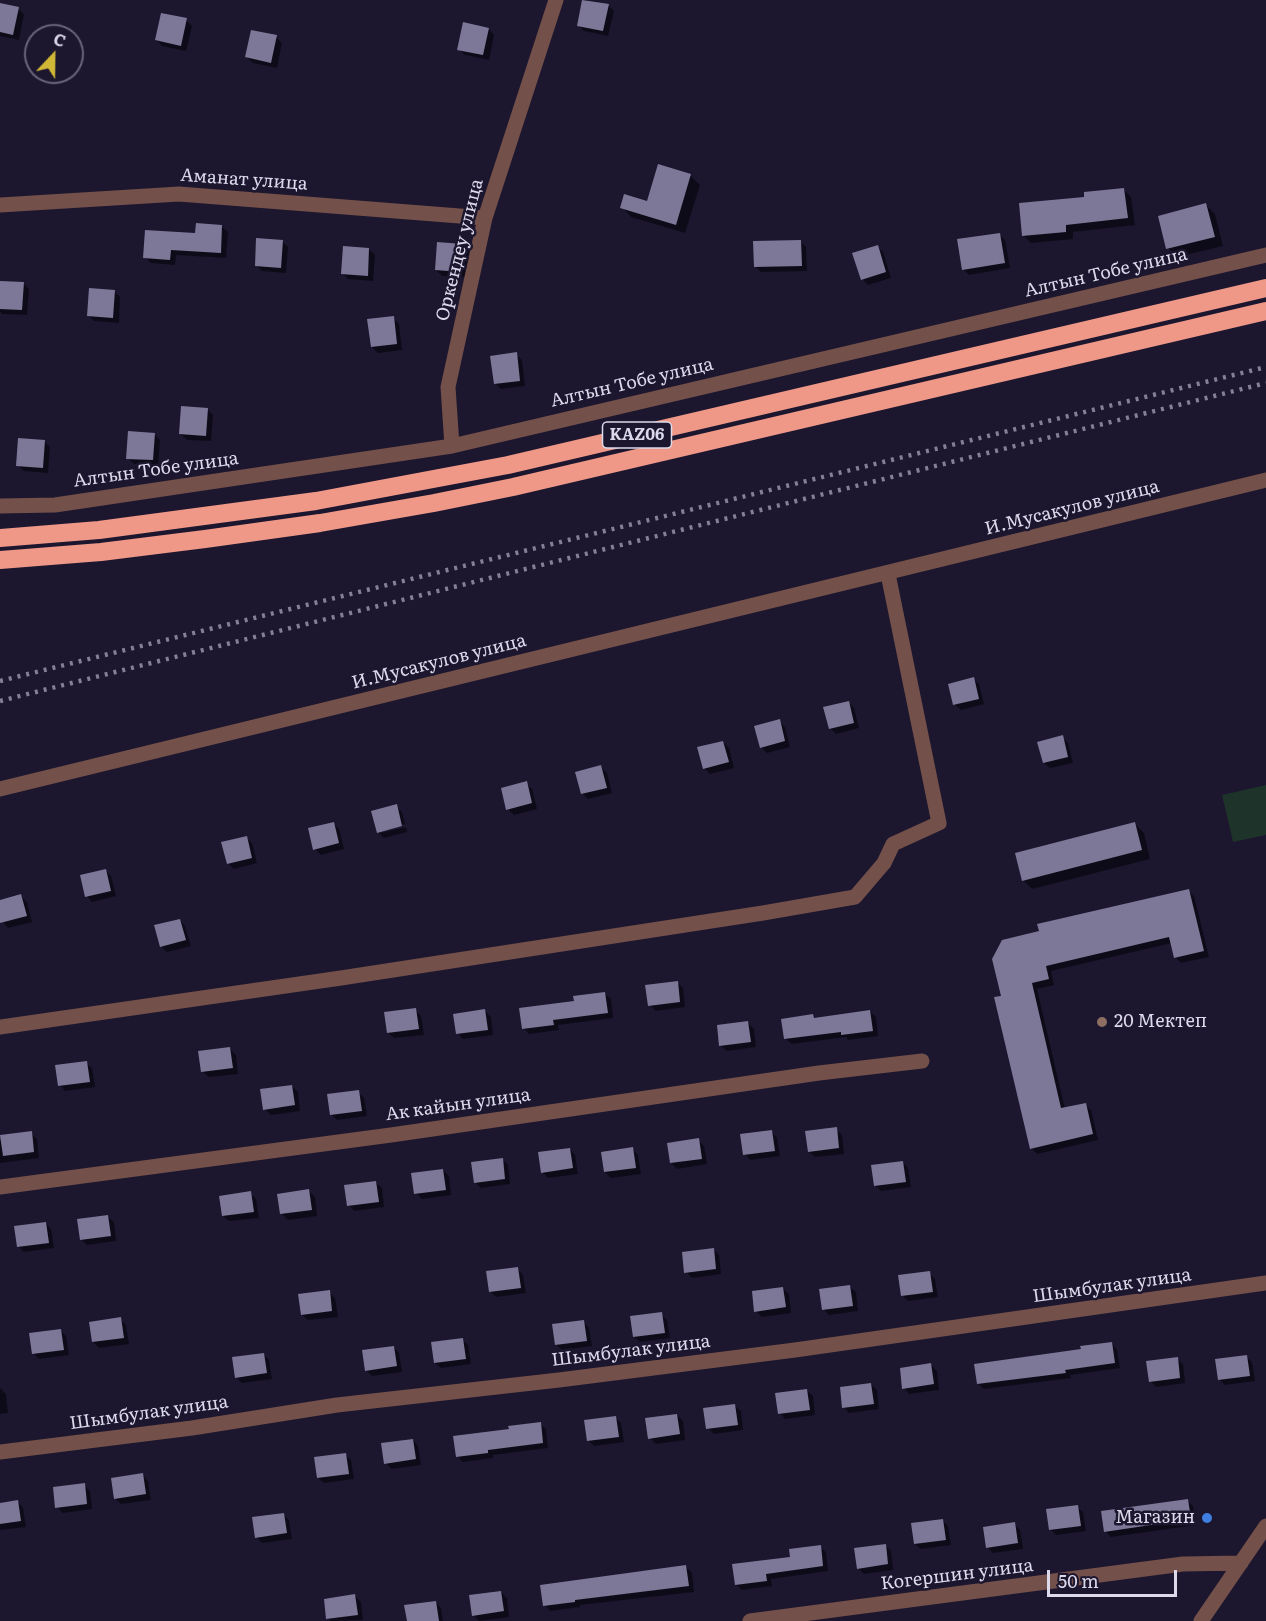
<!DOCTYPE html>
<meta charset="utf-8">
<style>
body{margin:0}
#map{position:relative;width:1266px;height:1621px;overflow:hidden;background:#1c162f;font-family:Literata,serif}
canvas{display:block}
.north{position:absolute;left:24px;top:24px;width:60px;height:60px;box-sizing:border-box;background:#1c162f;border:2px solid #68647a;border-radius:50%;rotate:22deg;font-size:16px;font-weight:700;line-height:24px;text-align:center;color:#dbd9ea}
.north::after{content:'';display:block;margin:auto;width:21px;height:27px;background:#d1b736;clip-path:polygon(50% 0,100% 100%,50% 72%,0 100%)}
.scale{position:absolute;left:1047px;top:1570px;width:130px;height:27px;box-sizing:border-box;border:3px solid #dbd9ea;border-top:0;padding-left:8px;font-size:18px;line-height:21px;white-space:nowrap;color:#dbd9ea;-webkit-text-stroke:4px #1c162f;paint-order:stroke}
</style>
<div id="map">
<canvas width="1266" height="1621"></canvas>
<div class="north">С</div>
<div class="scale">50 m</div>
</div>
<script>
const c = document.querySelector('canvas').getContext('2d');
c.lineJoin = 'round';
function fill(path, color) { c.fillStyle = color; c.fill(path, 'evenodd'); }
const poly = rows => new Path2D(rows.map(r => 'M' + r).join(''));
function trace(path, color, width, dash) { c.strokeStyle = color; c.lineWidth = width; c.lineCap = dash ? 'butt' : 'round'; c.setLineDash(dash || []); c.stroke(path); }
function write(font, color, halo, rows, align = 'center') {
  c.font = font + ' Literata,serif'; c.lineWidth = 5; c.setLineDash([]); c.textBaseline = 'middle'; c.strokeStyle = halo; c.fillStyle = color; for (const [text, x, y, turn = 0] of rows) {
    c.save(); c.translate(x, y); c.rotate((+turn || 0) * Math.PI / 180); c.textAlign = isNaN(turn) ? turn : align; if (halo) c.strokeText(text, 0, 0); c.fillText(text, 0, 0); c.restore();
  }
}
const green = poly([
 [1266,785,1266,835,1233,842,1222,795]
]);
const shadow = poly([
 [584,0,608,5,614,11,608,36,584,31,578,25],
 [0,5,18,9,24,14,19,40,0,36],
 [186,20,192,26,186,51,162,46,157,40],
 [489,29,494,35,489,60,465,55,459,49],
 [276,37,282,43,277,68,253,63,247,57],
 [659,166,691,176,700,185,685,233,631,217,622,207,648,202],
 [1124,190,1131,197,1135,225,1073,232,1073,239,1031,243,1023,235,1086,198],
 [1206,205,1215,214,1223,246,1177,257,1168,248],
 [222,227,228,232,226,258,176,255,175,265,151,263,145,257,197,235],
 [999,234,1005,240,1010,268,969,275,963,269],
 [282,241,288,247,286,273,262,271,256,265],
 [800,241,806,247,807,271,761,272,755,266],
 [463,245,469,251,467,277,442,276,436,270],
 [877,247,883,252,891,278,868,285,862,279],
 [369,249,375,255,373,281,348,279,343,274],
 [0,282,23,283,29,289,27,315,2,314,0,311],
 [114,291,120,297,119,323,94,321,88,315],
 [393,318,399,324,402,350,378,353,372,347],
 [516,354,522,360,525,386,501,389,495,383],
 [207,409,213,415,211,441,187,440,181,434],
 [154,434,160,440,158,466,134,464,128,458],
 [44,441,50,447,48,473,24,471,18,465],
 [973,679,979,684,984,704,961,710,955,705,949,685],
 [848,702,854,708,859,728,836,734,830,728],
 [779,721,785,727,790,747,767,753,761,747],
 [1062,737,1068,743,1073,763,1050,768,1044,763],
 [723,742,729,748,734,768,710,774,704,768],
 [601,767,607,773,612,793,588,799,582,793],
 [526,783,532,789,537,809,514,815,508,809],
 [396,806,402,812,405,824,380,830,380,833,406,827,407,832,384,838,378,832],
 [333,823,339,829,344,849,321,855,315,849],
 [1135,824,1144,833,1150,859,1032,889,1023,880],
 [246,837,252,843,257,863,234,869,228,863],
 [105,870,111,876,116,896,92,902,87,896],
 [1188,891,1194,896,1209,957,1181,963,1175,957,1172,943,1051,971,1054,985,1037,989,1065,1109,1085,1104,1091,1110,1098,1140,1037,1154,1031,1148,1003,997,994,959],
 [21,896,27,902,32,922,8,928,3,922,0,901],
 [180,920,185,926,191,946,167,952,161,946],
 [677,982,683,988,685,1007,656,1011,650,1005],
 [605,994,611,999,613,1018,558,1025,559,1030,529,1034,524,1028,576,1002],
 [415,1010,421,1016,424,1035,394,1038,388,1033],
 [485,1011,491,1017,493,1035,463,1039,458,1033],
 [870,1011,876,1017,878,1036,848,1040,846,1037,792,1044,786,1039,813,1016,816,1019],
 [748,1023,754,1029,756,1047,727,1051,721,1046],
 [230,1049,236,1055,238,1074,209,1077,203,1072],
 [86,1063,92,1068,95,1087,65,1091,60,1085],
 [292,1086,298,1092,300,1111,271,1115,265,1109],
 [358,1092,364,1098,367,1116,337,1120,331,1114],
 [836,1129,842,1135,844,1154,815,1157,809,1152],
 [772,1132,777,1138,780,1156,750,1160,745,1154],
 [31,1133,37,1139,39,1158,0,1163,0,1141],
 [698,1140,704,1146,707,1164,677,1169,671,1163],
 [570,1149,575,1155,578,1174,548,1178,542,1172],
 [632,1149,638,1155,641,1174,611,1178,605,1172],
 [502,1159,508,1165,510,1184,481,1188,475,1182],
 [903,1162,908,1168,911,1187,881,1191,875,1185],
 [443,1170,449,1176,451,1195,422,1199,416,1193],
 [376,1183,382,1188,384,1207,354,1211,349,1205],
 [309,1191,315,1197,317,1216,288,1220,282,1214],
 [250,1193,256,1199,259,1218,229,1221,223,1216],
 [108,1217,114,1222,116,1241,87,1245,81,1239],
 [46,1223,51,1229,54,1248,24,1252,18,1246],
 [713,1249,719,1255,721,1274,692,1278,686,1272],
 [518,1269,523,1275,526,1293,496,1297,490,1291],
 [929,1273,935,1279,938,1297,908,1301,902,1295],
 [850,1287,856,1292,858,1311,829,1315,823,1309],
 [783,1288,789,1294,791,1313,762,1317,756,1311],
 [329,1292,335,1298,338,1317,308,1320,302,1315],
 [661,1314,667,1320,670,1338,640,1342,634,1337],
 [120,1319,126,1325,129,1344,99,1348,93,1342],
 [584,1322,589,1328,592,1346,562,1350,556,1345],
 [60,1330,66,1336,69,1355,39,1359,33,1353],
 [462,1339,468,1345,471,1364,441,1368,435,1363],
 [1112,1344,1117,1350,1120,1368,1070,1375,1071,1378,984,1389,978,1384,1082,1351],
 [394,1347,399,1353,402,1372,372,1376,366,1370],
 [263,1354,269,1360,272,1379,242,1383,236,1377],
 [1246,1356,1252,1362,1255,1381,1225,1385,1219,1379],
 [1177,1359,1183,1364,1185,1383,1156,1387,1150,1381],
 [931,1365,937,1371,939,1390,909,1394,904,1388],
 [871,1384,877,1390,879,1409,849,1413,844,1407],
 [0,1388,6,1394,8,1413,0,1414],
 [807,1390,813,1396,815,1415,785,1419,780,1413],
 [735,1406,741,1411,743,1430,714,1434,708,1428],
 [677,1415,683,1421,685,1440,656,1444,650,1438],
 [615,1417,621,1423,624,1442,594,1446,588,1440],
 [540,1424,546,1429,548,1448,493,1455,493,1458,463,1462,458,1457,511,1430],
 [413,1440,418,1446,421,1465,391,1469,386,1463],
 [345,1455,351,1460,354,1479,324,1483,318,1478],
 [143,1475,148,1481,151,1500,121,1504,115,1498],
 [84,1485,90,1491,92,1509,63,1513,57,1507],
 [1187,1500,1193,1506,1196,1525,1111,1537,1105,1531],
 [18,1502,23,1508,26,1527,0,1530,0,1504],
 [1077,1507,1083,1512,1086,1531,1056,1535,1050,1529],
 [283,1514,289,1520,292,1539,262,1543,256,1537],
 [943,1521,948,1526,951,1545,921,1549,915,1544],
 [1014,1524,1020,1530,1023,1549,993,1553,987,1547],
 [885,1545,891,1551,893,1570,864,1574,858,1568],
 [820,1547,826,1552,828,1571,771,1579,772,1586,742,1590,736,1585,791,1558],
 [686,1567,692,1573,694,1592,580,1605,580,1607,550,1611,545,1605],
 [501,1592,507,1598,509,1617,479,1621,473,1615],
 [355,1596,361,1602,363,1620,330,1621,328,1618],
 [436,1602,441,1608,443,1621,408,1621]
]);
const building = poly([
 [582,0,609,4,603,31,577,26],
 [0,3,19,7,13,35,0,32],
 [161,13,187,18,181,46,155,40],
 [463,22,489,28,483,55,457,50],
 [251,30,277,35,271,63,245,57],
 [658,164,691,174,676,225,620,208,624,194,647,201],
 [1124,188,1128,218,1066,225,1066,232,1022,236,1019,203,1084,197,1084,192],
 [1206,203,1215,237,1166,249,1158,216],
 [196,223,222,225,221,253,171,250,170,260,143,258,145,230,195,233],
 [1000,233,1005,263,962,270,957,239],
 [256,238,283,240,281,268,255,266],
 [801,240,802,266,754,267,753,241],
 [437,242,463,244,462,272,435,270],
 [878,245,886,272,861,280,852,253],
 [343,246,369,248,368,276,341,274],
 [0,281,24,282,22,310,0,309],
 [89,288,115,290,113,318,87,316],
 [394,316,397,344,371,347,367,319],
 [517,352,520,381,494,384,490,356],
 [181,406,208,408,206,436,179,434],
 [128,431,155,433,153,460,126,459],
 [18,438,45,440,43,468,16,466],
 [974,677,979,699,953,705,948,684],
 [849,701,854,723,829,729,823,707],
 [780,719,785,741,760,748,754,726],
 [1063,735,1068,757,1043,763,1037,742],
 [723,741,729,762,703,769,697,747],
 [601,765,607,788,581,794,575,772],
 [527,781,532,803,506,810,501,788],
 [397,804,402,826,377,833,371,811],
 [334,822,339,843,313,850,308,828],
 [1135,822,1142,850,1022,881,1015,853],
 [247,836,252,858,227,864,221,842],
 [106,869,111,891,85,897,80,875],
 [1189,889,1204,951,1174,958,1169,937,1046,966,1049,979,1032,983,1061,1108,1086,1103,1093,1134,1030,1149,994,997,1001,996,992,959,1002,940,1039,931,1037,924],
 [21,894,27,916,0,923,0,900],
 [180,919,186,940,160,947,154,925],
 [678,981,680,1002,648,1006,645,985],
 [605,992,608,1013,553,1020,554,1025,522,1029,519,1008,574,1001,573,996],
 [416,1008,419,1029,387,1033,384,1012],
 [485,1009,488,1030,456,1034,453,1014],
 [870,1010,873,1031,841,1035,841,1032,784,1039,781,1019,813,1014,814,1018],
 [748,1021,751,1042,719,1046,717,1025],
 [230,1047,233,1068,201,1072,198,1051],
 [87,1061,90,1082,58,1086,55,1065],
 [292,1085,295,1105,263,1110,260,1089],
 [359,1090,362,1111,330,1115,327,1094],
 [837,1127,839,1148,808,1152,805,1131],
 [772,1130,775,1151,743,1155,740,1134],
 [32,1131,34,1152,3,1156,0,1135],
 [699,1138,702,1159,670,1163,667,1143],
 [633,1147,636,1168,604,1172,601,1152],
 [570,1148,573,1168,541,1173,538,1152],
 [503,1158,505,1179,474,1183,471,1162],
 [903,1161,906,1182,874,1186,871,1165],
 [443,1169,446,1190,414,1194,411,1173],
 [376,1181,379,1202,347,1206,344,1185],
 [309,1189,312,1210,280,1214,277,1194],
 [251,1191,254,1212,222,1216,219,1196],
 [108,1215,111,1236,80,1240,77,1219],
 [46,1222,49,1243,17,1247,14,1226],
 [714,1248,716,1269,684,1273,682,1252],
 [518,1267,521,1288,489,1292,486,1271],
 [930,1271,933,1292,901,1296,898,1275],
 [850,1285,853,1306,822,1310,819,1289],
 [783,1287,786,1307,754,1312,752,1291],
 [330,1290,332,1311,301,1315,298,1294],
 [662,1312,665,1333,633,1337,630,1316],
 [121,1317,124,1338,92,1342,89,1322],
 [584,1320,587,1341,555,1345,552,1324],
 [61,1329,64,1350,32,1354,29,1333],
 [463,1338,466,1359,434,1363,431,1342],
 [1112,1342,1115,1363,1065,1370,1066,1373,977,1384,974,1364,1081,1349,1080,1346],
 [394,1346,397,1366,365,1371,362,1350],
 [264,1353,267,1373,235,1378,232,1357],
 [1247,1355,1250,1376,1218,1380,1215,1359],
 [1178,1357,1180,1378,1149,1382,1146,1361],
 [931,1363,934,1384,902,1389,900,1368],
 [871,1383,874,1404,842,1408,840,1387],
 [807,1389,810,1410,778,1414,775,1393],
 [735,1404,738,1425,706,1429,703,1408],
 [677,1414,680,1434,648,1439,645,1418],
 [616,1416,619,1437,587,1441,584,1420],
 [541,1422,543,1443,488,1450,488,1453,456,1457,453,1436,509,1429,508,1426],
 [413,1439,416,1459,384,1464,381,1443],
 [346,1453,349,1474,317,1478,314,1457],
 [143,1473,146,1494,114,1499,111,1478],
 [85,1483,87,1504,55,1508,53,1487],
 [1188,1499,1191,1519,1104,1532,1101,1511],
 [18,1500,21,1521,0,1524,0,1503],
 [1078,1505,1081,1526,1049,1530,1046,1509],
 [284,1513,287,1533,255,1538,252,1517],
 [943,1519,946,1540,914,1544,911,1523],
 [1015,1522,1018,1543,986,1548,983,1527],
 [886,1544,888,1564,857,1569,854,1548],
 [821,1545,823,1566,766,1574,767,1581,735,1585,732,1564,790,1557,789,1549],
 [686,1565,689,1586,575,1600,575,1602,543,1606,540,1585],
 [501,1591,504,1611,472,1616,469,1595],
 [355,1594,358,1615,326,1619,324,1599],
 [436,1601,439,1621,407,1621,404,1605]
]);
const street = poly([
 [0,205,179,194,485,218],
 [452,446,448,387,485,218,556,0],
 [0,506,55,505,452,446,1266,255],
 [0,789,1266,480],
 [0,1027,341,978,763,913,855,897,884,863,893,844,939,823,888,574],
 [0,1187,391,1135,819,1073,922,1061],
 [0,1452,192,1428,337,1405,559,1380,795,1350,1266,1283],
 [750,1621,1183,1564,1241,1563],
 [1201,1621,1266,1526]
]);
const highway = poly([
 [0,538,99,530,316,501,508,465,1266,288],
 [0,560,101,552,205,539,320,523,434,503,513,487,1266,311]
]);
const rail = poly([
 [0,681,1266,367],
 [0,701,1266,383]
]);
const markers = [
 [1102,1022,6,"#8d6e63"],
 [1207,1518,6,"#3f7fe0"]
];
const shields = [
 [637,435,69]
];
const shieldNames = [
 ["KАZ06",637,435]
];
const streetNames = [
 ["Аманат улица",244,180,4],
 ["Оркендеу улица",460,250,-76],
 ["Алтын Тобе улица",1106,273,-13],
 ["Алтын Тобе улица",632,383,-13],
 ["Алтын Тобе улица",156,470,-8],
 ["И.Мусакулов улица",1072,508,-14],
 ["И.Мусакулов улица",439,662,-14],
 ["Ак кайын улица",458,1105,-8],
 ["Шымбулак улица",1112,1286,-8],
 ["Шымбулак улица",631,1351,-7],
 ["Шымбулак улица",149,1413,-8],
 ["Когершин улица",957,1575,-7]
];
const poiNames = [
 ["20 Мектеп",1114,1022],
 ["Магазин",1195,1518,"right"]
];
fill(green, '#1e3329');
fill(shadow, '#0007');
fill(building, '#7d7898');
trace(street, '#735049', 15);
trace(highway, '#ef9887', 18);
trace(rail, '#848195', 4.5, [3, 6]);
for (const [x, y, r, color] of markers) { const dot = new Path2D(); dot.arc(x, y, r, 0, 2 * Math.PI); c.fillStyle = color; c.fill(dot); trace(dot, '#1c162f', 2); }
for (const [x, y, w] of shields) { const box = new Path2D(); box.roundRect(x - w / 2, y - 13, w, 26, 4.5); c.fillStyle = '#1c162f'; c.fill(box); trace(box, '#dbd9ea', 1.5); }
write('bold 16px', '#dbd9ea', null, shieldNames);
write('18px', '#dbd9ea', '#1c162f', streetNames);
write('18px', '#dbd9ea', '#1c162f', poiNames, 'left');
</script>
